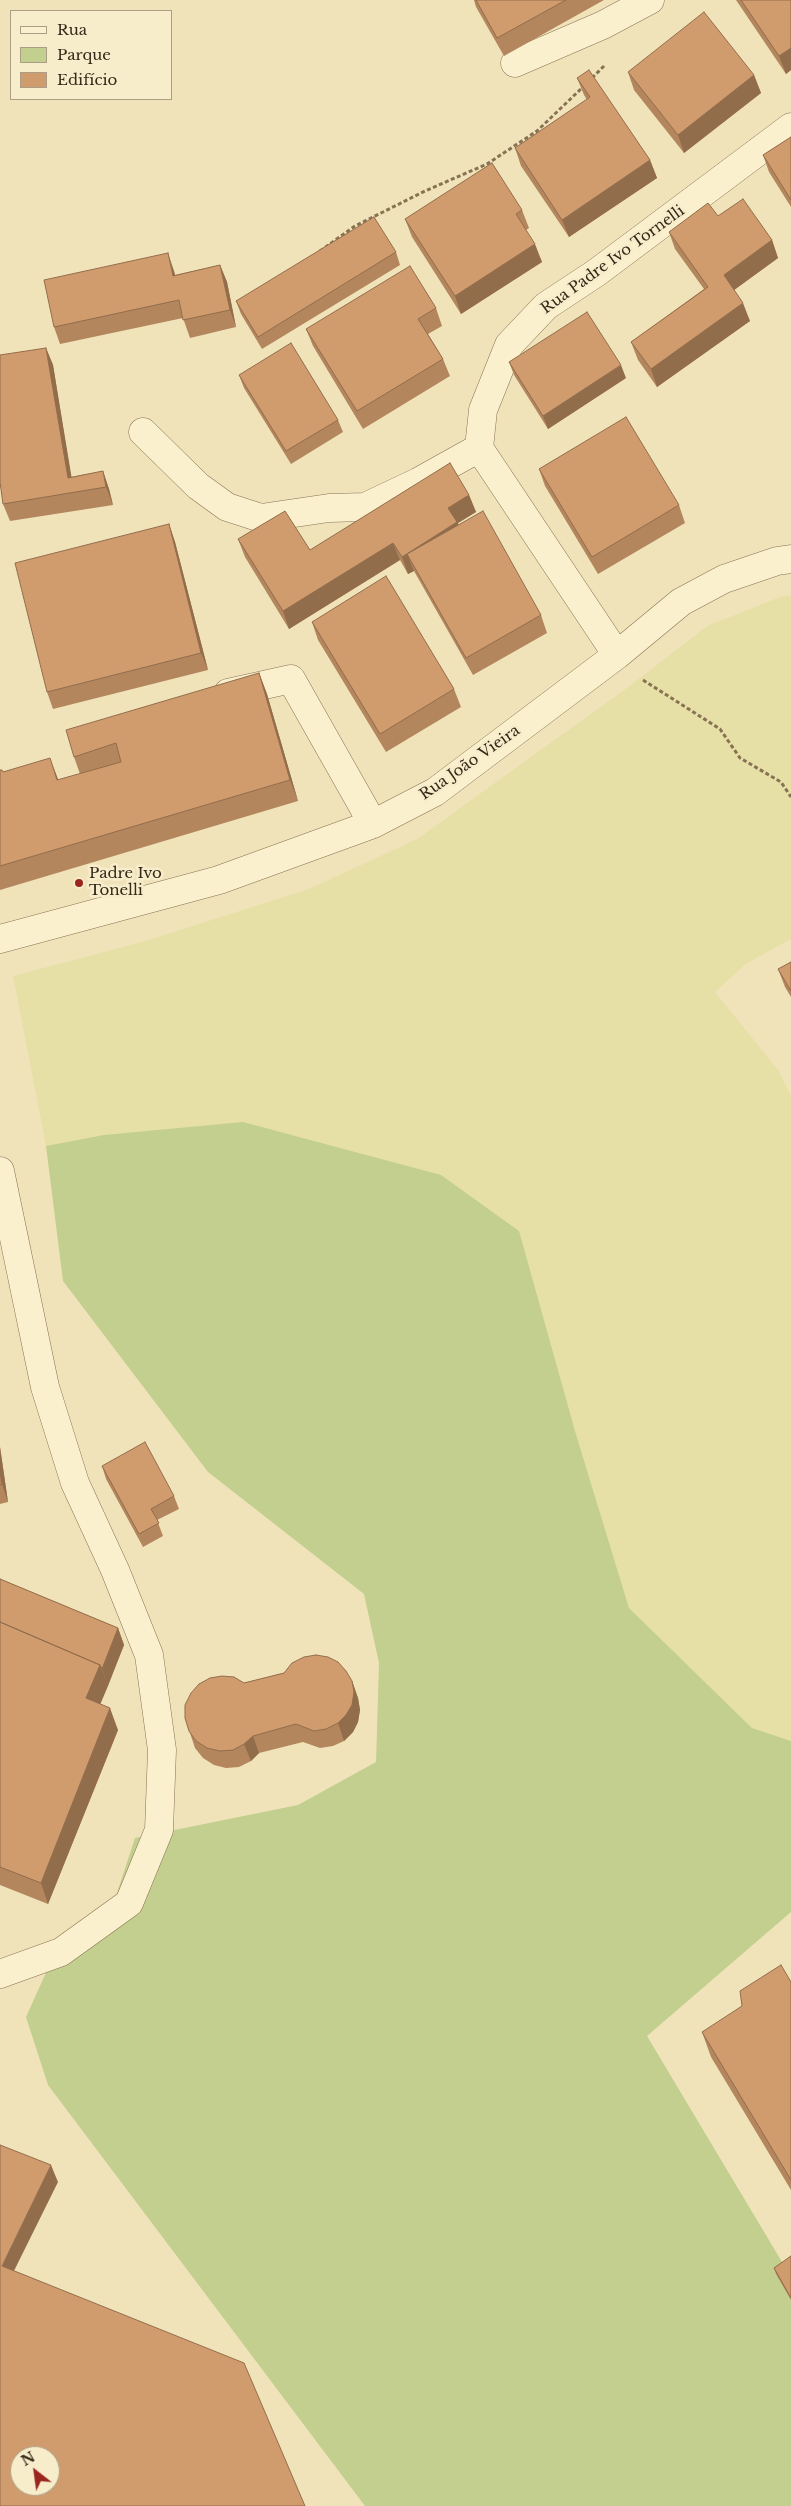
<!DOCTYPE html>
<meta charset="utf-8">
<style>
body{margin:0}
#map{position:relative;width:791px;height:2506px;overflow:hidden;background:#f0e3ba;font-family:"Libre Baskerville",serif}
canvas{display:block}
.legend{position:absolute;left:10px;top:10px;width:162px;height:90px;box-sizing:border-box;background:#f7edca;border:1px solid #aa9f84;margin:0;padding:6px 9px;list-style:none;font-size:15px;color:#36291a}
.legend li{display:flex;align-items:center;gap:10px;height:25px}
.legend b{width:25px;border:1px solid #aa9f84}
.north{position:absolute;left:10px;top:2446px;width:50px;height:50px;box-sizing:border-box;background:#f7edca;border:1px solid #aa9f84;border-radius:50%;rotate:330deg;font-size:14px;font-weight:700;line-height:20px;text-align:center;color:#36291a}
.north::after{content:'';display:block;margin:auto;width:18px;height:22px;background:#9b261f;clip-path:polygon(50% 0,100% 100%,50% 72%,0 100%)}
</style>
<div id="map">
<canvas width="791" height="2506"></canvas>
<ul class="legend">
<li><b style="height:6px;background:#fbf0cd"></b>Rua</li>
<li><b style="height:14px;background:#c3cf8e"></b>Parque</li>
<li><b style="height:14px;background:#d19c6d"></b>Edifício</li>
</ul>
<div class="north">N</div>
</div>
<script>
const c = document.querySelector('canvas').getContext('2d');
c.lineJoin = 'round';
function fill(path, color) { c.fillStyle = color; c.fill(path, 'evenodd'); }
const poly = rows => new Path2D(rows.map(r => 'M' + r).join(''));
function trace(path, color, width, dash) { c.strokeStyle = color; c.lineWidth = width; c.lineCap = dash ? 'butt' : 'round'; c.setLineDash(dash || []); c.stroke(path); }
function write(font, color, halo, rows, align = 'center') {
  c.font = font + ' "Libre Baskerville",serif'; c.lineWidth = 5; c.setLineDash([]); c.textBaseline = 'middle'; c.strokeStyle = halo; c.fillStyle = color; for (const [text, x, y, turn = 0] of rows) {
    c.save(); c.translate(x, y); c.rotate((+turn || 0) * Math.PI / 180); c.textAlign = isNaN(turn) ? turn : align; if (halo) c.strokeText(text, 0, 0); c.fillText(text, 0, 0); c.restore();
  }
}
const farmland = poly([
 [791,595,791,939,746,964,715,992,779,1071,791,1096,791,1741,752,1728,629,1608,575,1431,243,1122,46,1146,13,976,142,942,309,889,417,839,631,685,707,626,780,597]
]);
const green = poly([
 [243,1122,441,1175,519,1231,575,1431,629,1608,752,1728,791,1741,791,1912,647,2036,791,2277,791,2506,365,2506,48,2085,26,2017,63,1935,113,1905,135,1838,298,1805,376,1762,379,1663,364,1594,208,1472,63,1281,46,1146,104,1135]
]);
const path = poly([
 [592,78,605,65],
 [320,251,355,226,425,191,487,164,537,131,584,86],
 [643,680,720,729,740,758,781,782,791,797]
]);
const minor = poly([
 [515,63,603,25,650,0],
 [143,432,198,486,227,507,261,518,329,508,365,507,418,482,479,448],
 [617,655,479,448,483,410,509,345,546,306,596,273,791,127],
 [228,693,291,679,373,824],
 [0,939,219,880,373,824,435,792,617,655,681,602,724,579,777,561,791,559],
 [0,1171,45,1387,75,1483,115,1570,149,1655,162,1750,159,1830,129,1903,61,1952,0,1974]
]);
const wall = poly([
 [474,0,604,0,504,56,476,7],
 [736,0,791,0,791,70,786,74],
 [628,72,754,75,761,93,684,153,634,90],
 [577,78,650,160,657,178,569,237,521,166,515,148,587,100,584,95],
 [791,137,791,207,769,172,763,155],
 [522,210,529,228,526,230,542,262,461,314,412,237,405,219],
 [718,216,772,240,778,258,734,290,750,321,657,387,638,360,631,342,704,289,675,249,669,232],
 [396,252,400,265,262,349,241,314,236,301],
 [220,265,227,282,236,327,190,338,183,318,60,344,54,327,174,271,175,275],
 [436,308,442,326,428,334,443,359,450,376,363,429,313,346,306,329],
 [46,348,53,365,71,477,103,471,109,489,113,505,10,521,3,504],
 [509,362,626,378,548,429,514,375],
 [239,375,338,420,343,432,291,464,244,388],
 [539,469,679,505,685,523,598,574,545,486],
 [469,495,476,512,458,523,458,525,541,615,547,633,473,675,414,571,408,574,400,560,289,629,245,557,238,539,310,550],
 [169,524,175,542,208,670,53,709,47,692],
 [312,622,454,689,461,707,386,752,318,640],
 [259,673,267,694,298,801,0,890,0,770,3,772,59,780,80,774,74,757],
 [791,962,791,997,785,987,778,969],
 [0,1447,8,1502,0,1504],
 [102,1466,174,1496,179,1509,157,1520,163,1536,143,1547,106,1479],
 [0,1579,118,1628,124,1645,100,1704,118,1730,48,1904,0,1885],
 [284,1673,352,1681,358,1698,360,1710,358,1722,353,1732,344,1741,333,1746,320,1748,303,1742,259,1753,251,1761,239,1767,226,1768,214,1765,203,1758,195,1748,185,1718,244,1683],
 [791,1982,791,2190,711,2057,702,2032],
 [791,2256,791,2300,776,2274,774,2268]
]);
const shadedWall = poly([
 [791,48,791,70,786,74,779,56],
 [754,75,761,93,684,153,678,135],
 [650,160,657,178,569,237,562,220],
 [772,240,778,258,730,293,724,275],
 [535,244,542,262,461,314,455,296],
 [168,253,174,271,179,293,173,276],
 [220,265,227,282,236,327,230,310],
 [743,303,750,321,657,387,651,369],
 [46,348,53,365,74,492,68,478],
 [621,365,626,378,548,429,543,416],
 [103,471,109,489,113,505,106,487],
 [469,495,476,512,458,523,464,540,407,554,414,571,408,574,402,557,448,508],
 [169,524,175,542,208,670,201,653],
 [393,543,400,560,289,629,283,611],
 [259,673,267,694,298,801,290,780],
 [50,758,58,779,65,802,57,780],
 [0,1447,8,1502,2,1484,0,1472],
 [118,1628,124,1645,108,1686,102,1669],
 [100,1665,108,1686,94,1719,86,1698],
 [352,1681,358,1698,360,1710,358,1722,353,1732,344,1741,338,1723],
 [110,1708,118,1730,48,1904,41,1883],
 [253,1736,259,1753,251,1761,244,1744],
 [51,2165,58,2182,8,2283,2,2266]
]);
const building = poly([
 [476,0,566,0,497,38,476,0],
 [741,0,791,0,791,48,779,56,741,0],
 [704,12,754,75,678,135,628,72,704,12],
 [589,70,650,160,562,220,515,148,590,97,577,78,589,70],
 [791,137,791,200,763,155,791,137],
 [492,163,522,210,516,214,535,244,455,296,405,219,492,163],
 [743,199,772,240,724,275,743,303,651,369,631,342,708,287,669,232,708,203,718,216,743,199],
 [374,217,396,252,258,337,236,301,374,217],
 [168,253,173,276,220,265,230,310,183,320,179,300,54,327,44,280,168,253],
 [410,266,436,308,418,319,443,359,357,411,306,329,410,266],
 [587,312,621,365,543,416,509,362,587,312],
 [291,343,338,420,286,451,239,375,291,343],
 [46,348,68,478,103,471,106,487,3,504,0,482,0,355,46,348],
 [626,417,679,505,592,557,539,469,626,417],
 [450,463,469,495,448,508,457,522,402,557,393,543,283,611,238,539,285,511,310,550,450,463],
 [483,511,541,615,466,658,407,554,483,511],
 [169,524,201,653,47,692,15,563,169,524],
 [386,576,454,689,380,734,312,622,386,576],
 [259,673,290,780,0,866,0,770,2,770,3,772,50,758,57,780,121,762,116,743,74,757,66,730,259,673],
 [791,962,791,991,778,969,791,962],
 [145,1442,174,1496,151,1509,159,1523,139,1534,102,1466,145,1442],
 [0,1472,2,1484,0,1485,0,1472],
 [0,1579,118,1628,102,1669,100,1665,0,1622,0,1579],
 [0,1622,100,1665,86,1698,110,1708,41,1883,0,1867,0,1622],
 [316,1655,328,1657,338,1662,346,1671,352,1681,354,1692,352,1705,346,1715,338,1723,326,1729,314,1731,296,1724,253,1736,244,1744,233,1750,220,1751,207,1748,196,1741,189,1731,185,1718,185,1705,191,1693,199,1684,210,1678,222,1676,234,1677,244,1683,284,1673,292,1663,304,1657,316,1655],
 [781,1965,791,1982,791,2180,702,2032,742,2006,740,1991,781,1965],
 [0,2145,51,2165,2,2266,244,2363,305,2506,0,2506,0,2145],
 [20,2456,50,2456,50,2486,20,2486,20,2456],
 [791,2256,791,2298,774,2268,791,2256]
]);
const markers = [
 [79,883,5,"#9b261f"]
];
const streetNames = [
 ["Rua Padre Ivo Tornelli",613,260,-36],
 ["Rua João Vieira",470,763,-35]
];
const poiNames = [
 ["Padre Ivo",89,874],
 ["Tonelli",89,891]
];
fill(farmland, '#e6e0a7');
fill(green, '#c3cf8e');
trace(minor, '#887253', 29);
trace(path, '#887253', 3, [4, 2.5]);
trace(minor, '#fbf0cd', 28);
fill(wall, '#b4865e');
fill(shadedWall, '#926d4c');
fill(building, '#d19c6d');
trace(building, '#926d4c', 1);
for (const [x, y, r, color] of markers) { const dot = new Path2D(); dot.arc(x, y, r, 0, 2 * Math.PI); c.fillStyle = color; c.fill(dot); trace(dot, '#f7edca', 2); }
write('15px', '#36291a', '#f7edca', streetNames);
write('15px', '#36291a', '#f7edca', poiNames, 'left');
</script>
